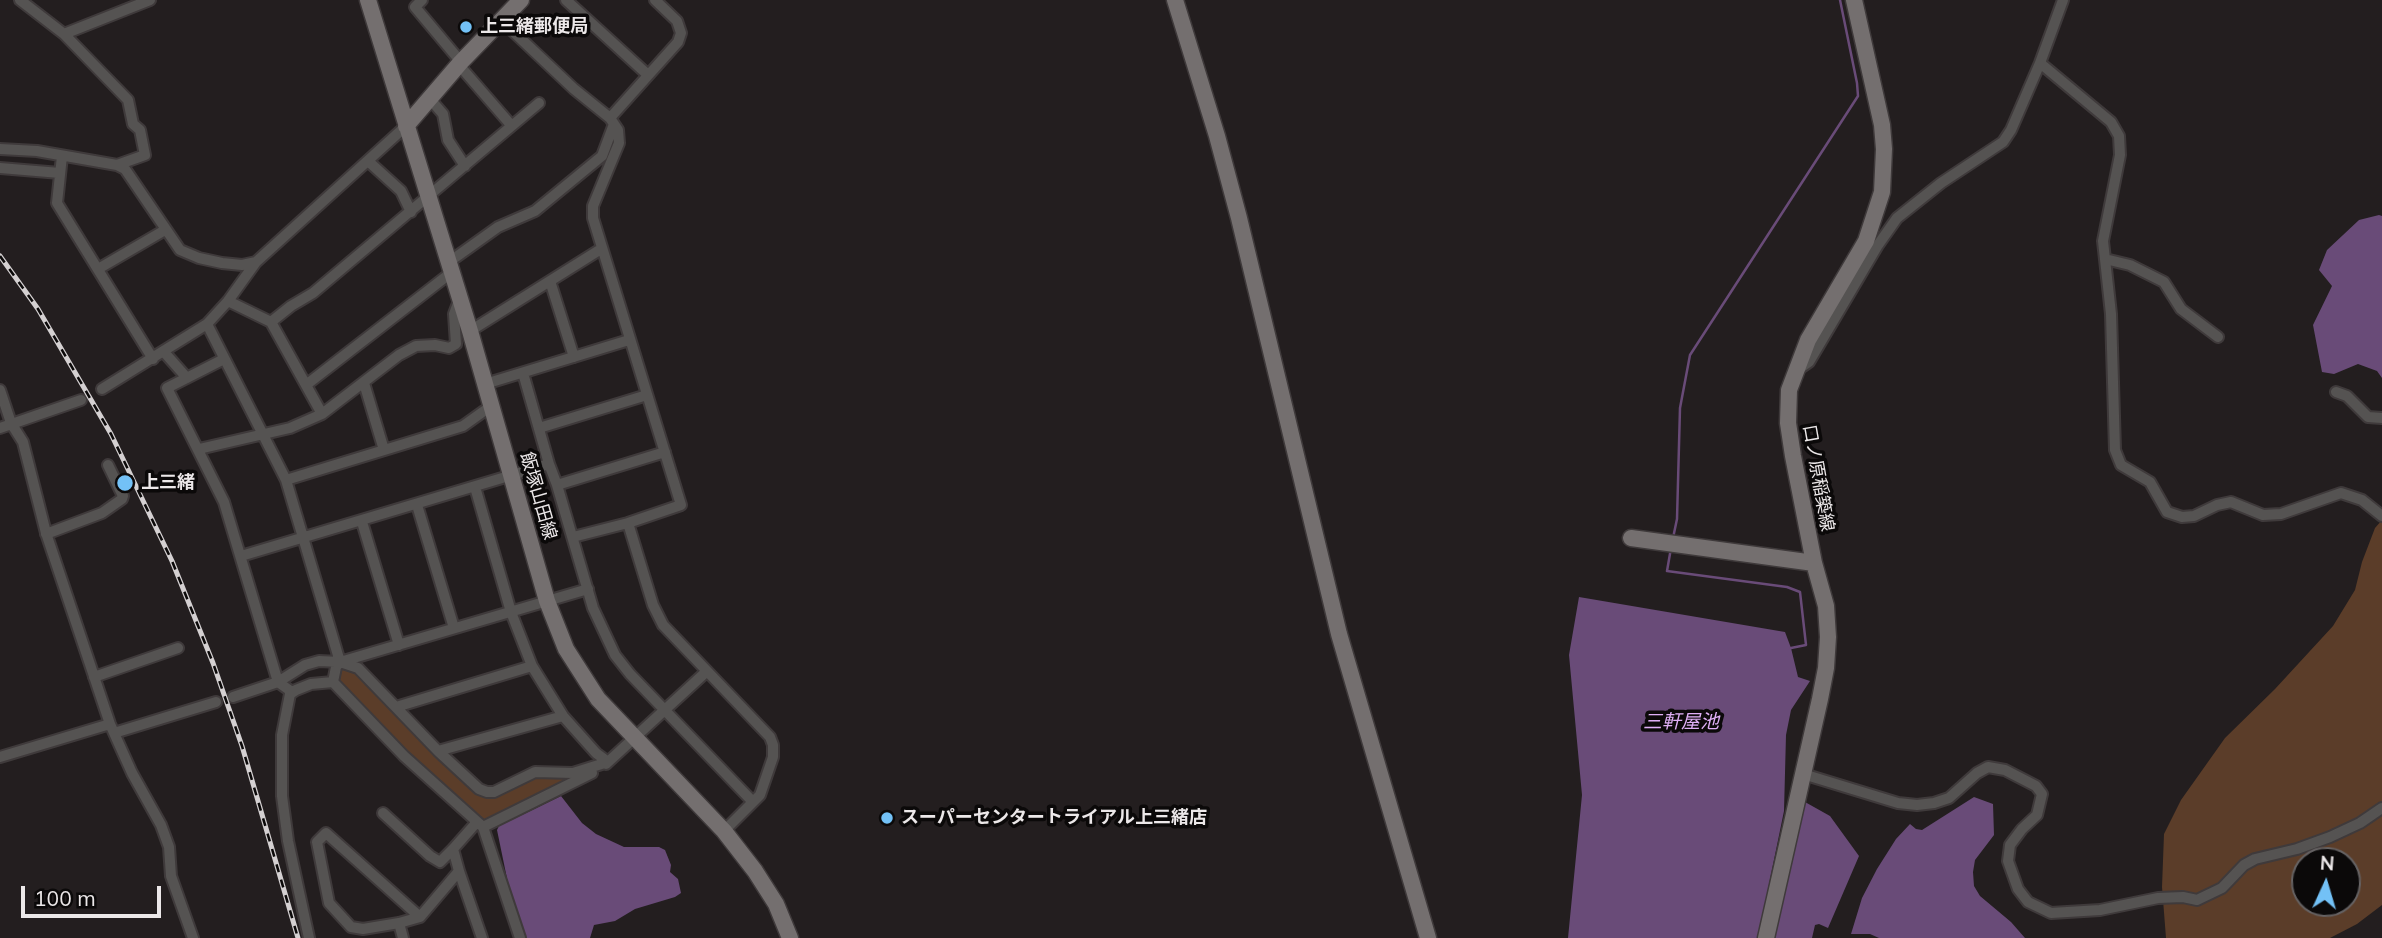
<!DOCTYPE html>
<meta charset="utf-8">
<style>
body{margin:0}
#map{position:relative;width:2382px;height:938px;overflow:hidden;background:#231e1f;font-family:Mulish,sans-serif}
canvas{display:block}
.north{position:absolute;left:2291px;top:847px;width:70px;height:70px;box-sizing:border-box;background:#0b0909;border:2px solid #656263;border-radius:50%;rotate:4deg;font-size:19px;font-weight:700;line-height:28px;text-align:center;color:#ece8e9}
.north::after{content:'';display:block;margin:auto;width:24px;height:32px;background:#73c1f6;clip-path:polygon(50% 0,100% 100%,50% 72%,0 100%)}
.scale{position:absolute;left:21px;top:886px;width:140px;height:32px;box-sizing:border-box;border:4px solid #ece8e9;border-top:0;padding-left:9px;font-size:21px;line-height:24px;white-space:nowrap;color:#ece8e9;-webkit-text-stroke:5px #0b0909;paint-order:stroke}
</style>
<div id="map">
<canvas width="2382" height="938"></canvas>
<div class="north">N</div>
<div class="scale">100 m</div>
</div>
<script>
const c = document.querySelector('canvas').getContext('2d');
c.lineJoin = 'round';
function fill(path, color) { c.fillStyle = color; c.fill(path, 'evenodd'); }
const poly = rows => new Path2D(rows.map(r => 'M' + r).join(''));
function trace(path, color, width, dash) { c.strokeStyle = color; c.lineWidth = width; c.lineCap = dash ? 'butt' : 'round'; c.setLineDash(dash || []); c.stroke(path); }
function write(font, color, halo, rows, align = 'center') {
  c.font = font + ' Mulish,"Noto Sans JP",sans-serif'; c.lineWidth = 7; c.setLineDash([]); c.textBaseline = 'middle'; c.strokeStyle = halo; c.fillStyle = color; for (const [text, x, y, turn = 0] of rows) {
    c.save(); c.translate(x, y); c.rotate((+turn || 0) * Math.PI / 180); c.textAlign = isNaN(turn) ? turn : align; if (halo) c.strokeText(text, 0, 0); c.fillText(text, 0, 0); c.restore();
  }
}
const green = poly([
 [2382,520,2382,905,2357,924,2330,938,2166,938,2162,887,2164,834,2181,800,2225,738,2275,689,2333,626,2355,590,2362,562,2375,528],
 [2305,861,2347,861,2347,903,2305,903],
 [343,667,352,668,482,795,534,775,565,776,566,781,487,821,479,820,424,769,341,684,338,678]
]);
const water = poly([
 [2379,215,2382,216,2382,378,2377,371,2358,364,2334,374,2322,372,2313,325,2332,286,2319,270,2327,250,2359,220],
 [1579,597,1785,632,1791,648,1798,677,1810,681,1791,710,1786,735,1784,811,1758,938,1568,938,1582,795,1569,655],
 [561,796,582,823,596,834,624,847,659,847,665,850,671,865,670,872,678,879,681,893,675,897,635,909,615,921,594,925,590,938,525,938,510,893,497,830,499,826],
 [1974,797,1993,804,1994,835,1975,860,1973,872,1974,886,1980,896,2011,922,2025,938,1879,938,1870,934,1851,934,1862,898,1877,869,1896,839,1910,824,1916,829,1922,830],
 [1805,802,1830,816,1859,856,1828,928,1819,924,1815,925,1812,938,1773,938]
]);
const stream = poly([
 [1673,538,1677,519,1680,408,1690,355,1858,96,1857,83,1840,0],
 [1671,548,1667,571,1787,587,1800,592,1806,645,1791,648]
]);
const street = poly([
 [20,0,64,34,128,100,133,124,140,130,145,155,117,165],
 [422,0,415,7,461,62],
 [566,0,648,75],
 [502,21,574,89,610,118,618,130,619,143,593,206,593,218,681,505,628,523,653,605,663,625,770,737,773,745,773,757,760,795,724,831],
 [64,34,150,0],
 [2040,63,2111,122,2119,136,2120,155,2103,241,2111,314,2115,450,2121,465,2150,482,2167,512,2182,517,2194,516,2217,505,2231,502,2263,515,2281,514,2341,493,2362,500,2382,516],
 [459,65,511,125],
 [430,99,443,114,448,140,465,166],
 [610,118,678,42,681,33,677,21,655,0],
 [0,149,37,151,117,165,125,169,180,250,199,258,222,263,242,265,256,262],
 [62,156,57,203,153,359],
 [368,161,401,191,411,212],
 [0,168,60,173],
 [2105,259,2130,265,2164,282,2181,309,2218,337],
 [449,262,498,227,535,211,602,156,614,124],
 [98,269,165,230],
 [550,281,574,357],
 [228,301,271,322,322,414],
 [271,322,291,306,313,293,539,103],
 [207,324,286,480,340,662],
 [470,331,601,249],
 [164,352,187,378],
 [224,359,167,388,224,502,278,682,292,692],
 [1796,371,1809,362,1878,245,1897,218,1941,183,2003,142,2011,130,2040,63,2063,0],
 [523,373,549,464],
 [364,383,384,450],
 [485,384,629,340],
 [306,385,452,272],
 [102,389,207,324,228,301,256,262,406,126],
 [0,390,11,423,23,442,46,533,110,724,132,773,161,825,169,847,171,876,193,938],
 [2336,392,2347,396,2368,417,2382,418],
 [0,428,81,400],
 [539,428,647,395],
 [199,449,290,428,322,414,399,355,416,346,435,345,449,348,456,344,454,314,460,298],
 [286,480,463,426,491,406],
 [557,485,593,608,615,655,630,674,753,802],
 [475,487,511,612,532,666,563,716,596,753,608,762,606,764],
 [417,505,454,628],
 [362,522,399,645],
 [46,534,102,513,122,499,123,496,108,465],
 [573,537,628,523],
 [241,556,549,464,557,485,665,452],
 [94,677,178,648],
 [333,682,336,667,340,662,588,589],
 [233,697,278,682,305,665,319,661,340,662,358,668,438,751,479,789,487,792,494,792,535,772,573,773,608,762,706,672],
 [396,707,532,666],
 [114,733,216,702],
 [438,751,563,716],
 [0,757,110,724],
 [1803,774,1898,803,1917,805,1934,803,1949,798,1977,773,1988,767,2005,770,2036,786,2042,794,2037,815,2022,829,2010,845,2008,861,2018,889,2028,902,2051,913,2100,910,2158,898,2183,897,2197,900,2222,888,2244,865,2255,859,2297,849,2330,837,2360,823,2382,808],
 [383,813,430,856,440,862,453,849],
 [483,827,592,773],
 [459,871,482,938],
 [420,917,326,833,317,842,329,903,351,927,363,929,399,923,420,917,459,871,453,849,477,822],
 [399,923,403,938],
 [309,938,288,841,282,796,282,735,290,694,296,690,311,684,333,682,404,756,483,827,520,938]
]);
const secondary = poly([
 [368,0,470,331,547,601,566,649,598,699,724,831,755,871,776,904,790,938],
 [1175,0,1217,136,1239,218,1339,634,1428,938],
 [406,126,461,62,521,0],
 [1631,538,1814,563],
 [1766,938,1820,699,1826,668,1828,637,1826,606,1814,563,1793,456,1788,423,1789,390,1808,340,1866,241,1882,192,1884,149,1882,125,1854,0]
]);
const rail = poly([
 [0,256,38,309,111,434,172,561,213,663,242,746,298,938]
]);
const markers = [
 [466,27,7,"#73c1f6"],
 [125,483,9,"#73c1f6"],
 [887,818,7,"#73c1f6"]
];
const poiNames = [
 ["上三緒郵便局",480,27],
 ["上三緒",141,483],
 ["スーパーセンタートライアル上三緒店",901,818]
];
const streetNames = [
 ["口ノ原稲築線",1818,478,80],
 ["飯塚山田線",538,496,74]
];
const waterNames = [
 ["三軒屋池",1681,722]
];
fill(green, '#5b3d29');
fill(water, '#694b78');
trace(stream, '#694b78', 2.5);
trace(street, '#3f3a3b', 14);
trace(secondary, '#3f3a3b', 19);
trace(street, '#555352', 10);
trace(secondary, '#746f6f', 16);
trace(rail, '#d4d0d1', 5);
trace(rail, '#0b0909', 2.5, [8]);
for (const [x, y, r, color] of markers) { const dot = new Path2D(); dot.arc(x, y, r, 0, 2 * Math.PI); c.fillStyle = color; c.fill(dot); trace(dot, '#0b0909', 2.5); }
write('bold 18px', '#ece8e9', '#0b0909', poiNames, 'left');
write('18px', '#ece8e9', '#0b0909', streetNames);
write('italic 19px', '#dfaff6', '#0b0909', waterNames);
</script>
